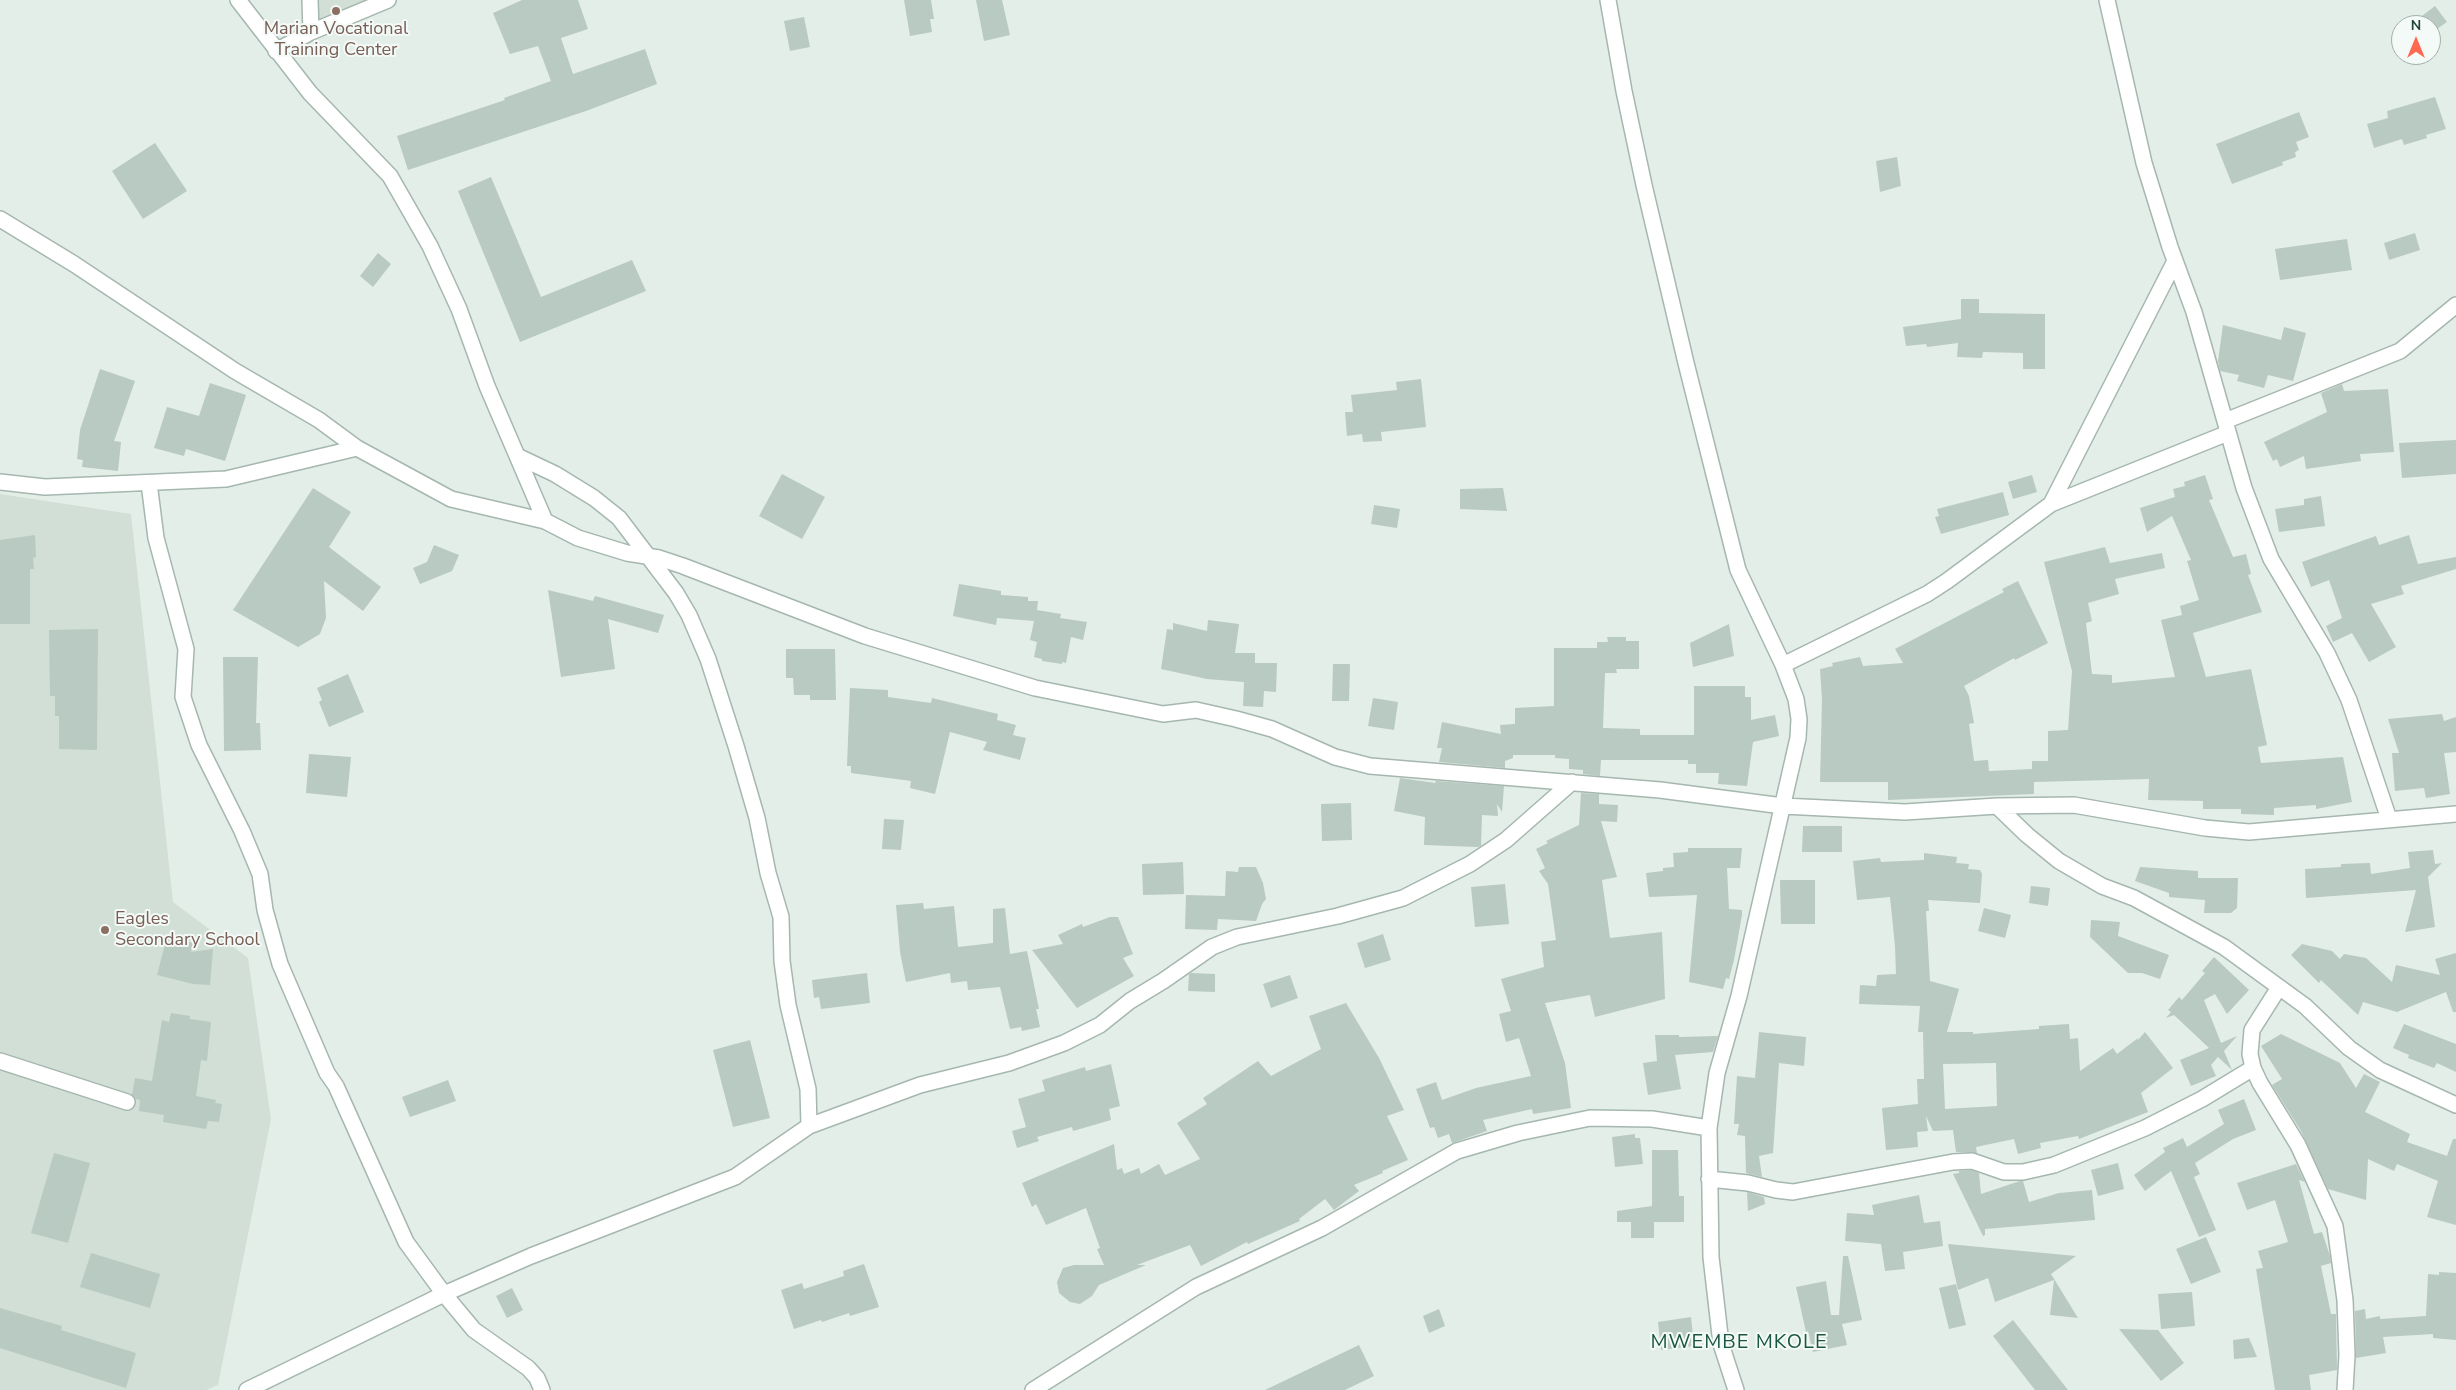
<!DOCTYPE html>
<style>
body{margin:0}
#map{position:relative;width:2456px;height:1390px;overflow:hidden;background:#e3eee8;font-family:"Nunito Sans",sans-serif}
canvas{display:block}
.north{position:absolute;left:2391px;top:15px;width:50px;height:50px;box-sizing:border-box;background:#f4faf7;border:1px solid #a0b0aa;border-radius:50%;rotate:0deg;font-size:14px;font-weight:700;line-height:20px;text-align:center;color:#214236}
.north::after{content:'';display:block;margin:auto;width:18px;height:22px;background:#ff6951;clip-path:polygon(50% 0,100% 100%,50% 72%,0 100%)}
</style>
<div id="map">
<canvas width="2456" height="1390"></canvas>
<div class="north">N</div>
</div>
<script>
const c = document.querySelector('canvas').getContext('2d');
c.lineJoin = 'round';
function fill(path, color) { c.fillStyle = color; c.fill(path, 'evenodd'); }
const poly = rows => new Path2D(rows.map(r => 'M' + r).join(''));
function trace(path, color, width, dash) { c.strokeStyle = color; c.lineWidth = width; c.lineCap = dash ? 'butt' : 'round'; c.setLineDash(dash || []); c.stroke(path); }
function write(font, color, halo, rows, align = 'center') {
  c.font = font + ' "Nunito Sans",sans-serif'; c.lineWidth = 4; c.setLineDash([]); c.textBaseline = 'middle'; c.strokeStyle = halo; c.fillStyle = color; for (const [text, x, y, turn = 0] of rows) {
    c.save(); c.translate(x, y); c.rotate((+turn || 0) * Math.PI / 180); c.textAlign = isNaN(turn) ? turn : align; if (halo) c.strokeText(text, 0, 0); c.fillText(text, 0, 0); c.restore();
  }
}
const built = poly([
 [312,0,398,0,318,22],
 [0,494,131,514,173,902,248,958,271,1119,218,1385,206,1390,0,1390]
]);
const building = poly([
 [522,0,578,0,588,29,561,38,573,74,645,49,657,84,586,111,408,170,397,136,505,100,504,98,551,81,538,46,510,54,493,13],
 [904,0,931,0,934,19,930,19,932,32,910,36],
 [976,0,1002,0,1010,35,984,41],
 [2435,6,2447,22,2431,33,2431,25,2410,25],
 [804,17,810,47,790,51,784,21],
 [2401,32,2401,52,2391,39],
 [2435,97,2446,129,2426,135,2427,138,2404,145,2402,139,2374,148,2367,124,2388,118,2387,111],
 [2299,112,2309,137,2296,142,2299,150,2295,152,2296,157,2282,162,2283,165,2232,184,2216,144],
 [155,143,187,191,143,219,112,171],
 [1897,157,1901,186,1880,192,1876,161],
 [491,177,541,297,632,260,646,291,520,342,458,191],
 [2415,233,2420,250,2389,260,2384,243],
 [2347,239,2352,270,2280,280,2275,249],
 [378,253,391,264,373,287,360,276],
 [1961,299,1979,299,1979,313,2045,314,2045,369,2023,369,2023,353,1983,352,1982,358,1957,357,1958,343,1927,347,1926,344,1906,346,1903,327,1961,319],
 [2223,325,2281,340,2284,327,2306,333,2293,381,2268,375,2264,388,2237,381,2239,375,2220,371,2218,361],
 [100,369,135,381,114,441,121,442,118,471,82,467,83,460,77,459,80,430],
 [1421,379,1426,427,1381,432,1382,441,1363,442,1362,434,1347,436,1345,412,1353,412,1351,395,1397,390,1396,382],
 [210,383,246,395,225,461,186,449,184,456,154,448,167,407,199,416],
 [2342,384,2344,391,2388,389,2394,452,2360,454,2361,461,2306,469,2304,456,2280,467,2277,459,2273,461,2264,442,2327,412,2321,393],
 [2456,440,2456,474,2402,478,2399,443],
 [782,474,825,497,802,539,759,516],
 [2032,475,2037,492,2013,499,2008,482],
 [2205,475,2213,499,2209,500,2233,557,2246,554,2251,574,2248,575,2262,612,2193,633,2206,677,2251,669,2267,745,2258,747,2261,763,2343,757,2352,802,2316,809,2316,805,2274,808,2274,815,2241,814,2241,809,2203,809,2203,801,2148,800,2149,779,2034,782,2034,794,1888,800,1888,782,1820,782,1822,700,1820,669,1833,666,1832,663,1860,657,1863,666,1903,663,1895,649,2004,592,2002,589,2018,581,2048,643,2015,660,2014,658,1964,686,1969,696,1974,723,1969,724,1974,761,1988,760,1989,771,2032,769,2032,761,2048,761,2048,731,2068,730,2072,671,2044,562,2105,547,2110,563,2162,553,2165,568,2115,579,2119,594,2088,603,2092,621,2086,623,2092,674,2112,675,2112,683,2175,677,2161,620,2182,615,2180,606,2199,600,2187,561,2191,560,2172,516,2147,532,2140,508,2175,497,2173,489,2185,486,2184,482],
 [313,488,351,512,329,547,381,587,363,611,324,581,326,618,320,634,298,647,233,610],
 [1503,488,1507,511,1460,509,1460,489],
 [2003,492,2009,515,1941,534,1935,517,1939,516,1937,509],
 [2321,496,2325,526,2279,532,2275,509,2304,505,2304,499],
 [1374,505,1400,509,1397,528,1371,524],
 [35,535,36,557,33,558,34,569,30,569,30,624,0,624,0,540],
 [2409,535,2418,564,2456,557,2456,569,2401,586,2404,594,2371,604,2396,647,2369,662,2352,633,2333,642,2326,626,2342,618,2329,580,2311,587,2302,562,2376,536,2379,545],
 [434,545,459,555,452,571,420,584,413,568,427,562],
 [959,584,1001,591,1001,595,1028,597,1028,601,1038,601,1037,610,1061,614,1060,618,1087,622,1083,640,1071,637,1066,663,1062,662,1062,664,1042,661,1042,659,1034,657,1037,642,1030,640,1034,621,997,618,996,625,953,616],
 [548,590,593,601,595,596,664,615,658,633,608,619,615,669,561,677],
 [1208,620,1239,624,1235,653,1255,653,1255,663,1277,663,1276,692,1264,691,1263,707,1243,706,1244,682,1207,679,1161,669,1167,629,1173,630,1173,623,1207,631],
 [1729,624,1734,656,1693,667,1690,643],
 [98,629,97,750,59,749,59,716,55,716,55,696,50,696,49,630],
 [1607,637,1626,637,1626,641,1639,641,1639,669,1616,669,1617,673,1605,673,1603,728,1640,729,1640,735,1694,735,1694,686,1745,686,1745,697,1751,697,1751,720,1775,715,1779,736,1753,742,1747,786,1718,784,1719,773,1696,773,1696,764,1688,764,1688,760,1601,760,1600,776,1583,774,1583,770,1569,769,1569,759,1555,758,1555,755,1513,755,1513,758,1505,761,1505,768,1439,762,1442,748,1437,748,1442,722,1501,734,1500,725,1515,724,1515,708,1554,706,1554,648,1597,648,1597,642,1608,642],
 [786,649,835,649,836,700,810,700,810,695,794,695,793,678,786,678],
 [223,657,258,657,256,723,260,723,261,750,224,751],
 [1333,664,1350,664,1349,701,1332,701],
 [348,674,364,712,329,727,319,702,322,700,317,688],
 [850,688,888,690,888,697,931,703,932,698,998,714,997,720,1016,725,1013,735,1026,738,1020,760,983,750,987,742,950,732,935,794,910,788,911,781,851,773,851,766,847,766],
 [1373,698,1398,702,1394,730,1368,726],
 [2442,714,2444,721,2456,717,2456,752,2444,753,2450,794,2426,798,2424,788,2395,791,2392,753,2399,753,2388,719],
 [309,754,351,757,347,797,306,793],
 [1400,778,1435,783,1436,781,1504,786,1502,812,1497,804,1498,816,1482,815,1481,846,1478,847,1424,845,1425,817,1394,811],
 [1581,793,1599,794,1599,804,1618,805,1617,822,1601,821,1617,877,1602,880,1610,938,1662,932,1665,999,1595,1017,1590,995,1545,1003,1565,1063,1571,1108,1533,1114,1532,1109,1483,1120,1487,1131,1452,1143,1449,1134,1438,1138,1434,1127,1430,1128,1416,1089,1436,1082,1442,1100,1476,1088,1531,1076,1519,1038,1506,1042,1499,1014,1511,1011,1501,979,1544,967,1541,942,1556,940,1548,884,1539,871,1545,868,1536,849,1548,843,1546,841,1579,825],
 [1351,803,1352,840,1322,841,1321,804],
 [884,819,904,820,901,850,882,849],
 [1803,826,1842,826,1842,852,1802,852],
 [1688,848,1742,848,1740,868,1727,868,1729,909,1742,910,1742,915,1734,960,1729,979,1726,978,1723,989,1689,982,1697,895,1649,897,1646,873,1663,871,1663,868,1674,867,1673,853,1688,852],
 [2433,850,2435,864,2442,863,2428,877,2435,927,2405,932,2416,890,2306,898,2305,869,2341,867,2341,864,2370,863,2371,874,2410,868,2408,852],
 [1924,853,1957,857,1956,863,1969,864,1968,869,1980,870,1982,874,1980,903,1928,900,1929,911,1926,911,1930,981,1959,989,1947,1032,1973,1032,1973,1034,2039,1029,2039,1026,2069,1024,2070,1039,2078,1038,2080,1071,2113,1048,2117,1054,2138,1038,2137,1041,2145,1032,2173,1068,2141,1093,2148,1112,2079,1139,2078,1136,2040,1143,2041,1148,2018,1154,2014,1139,1976,1147,1977,1153,1956,1152,1953,1130,1933,1131,1926,1116,1928,1131,1917,1132,1918,1147,1886,1150,1882,1108,1918,1104,1917,1079,1924,1079,1923,1032,1918,1032,1920,1006,1859,1004,1860,985,1876,986,1877,975,1896,974,1895,946,1890,897,1857,900,1853,861,1880,858,1881,862,1924,860],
 [1996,1063,1997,1106,1945,1109,1943,1064],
 [1183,862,1184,894,1143,895,1142,864],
 [1239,867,1256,867,1263,883,1266,899,1262,904,1256,921,1218,919,1217,930,1185,929,1186,895,1225,896,1226,871,1238,872],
 [2140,867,2198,871,2198,878,2238,878,2237,908,2231,913,2204,913,2205,900,2169,897,2169,893,2135,881],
 [1780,880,1815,880,1815,924,1781,924],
 [1505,884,1509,924,1475,927,1471,887],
 [2031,886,2050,888,2048,906,2029,903],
 [923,903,924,909,954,906,958,947,993,943,993,909,1005,908,1010,954,1027,951,1039,1009,1036,1009,1040,1027,1022,1031,1021,1027,1010,1029,1000,987,968,990,967,981,951,983,950,973,906,982,900,952,896,905],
 [1984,908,2011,915,2005,938,1978,931],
 [1110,917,1118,917,1133,954,1123,958,1134,976,1077,1008,1032,950,1063,944,1058,935,1082,924,1083,927],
 [2091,920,2120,922,2118,936,2169,955,2160,979,2142,973,2128,973,2090,937],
 [1383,934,1391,960,1365,968,1357,943],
 [167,937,193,943,191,952,213,949,210,985,193,984,157,975],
 [2302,944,2332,951,2340,959,2344,954,2366,958,2392,982,2396,965,2440,975,2435,959,2456,953,2456,1012,2453,1012,2446,992,2397,1012,2363,1002,2358,1015,2321,980,2319,983,2291,955],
 [2214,957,2249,990,2227,1014,2215,994,2204,1000,2221,1043,2237,1036,2224,1051,2232,1070,2218,1057,2211,1065,2216,1076,2191,1086,2180,1060,2209,1048,2174,1015,2166,1018,2171,1012,2168,1010,2179,997,2182,1000,2205,973,2202,971],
 [867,973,870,1003,821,1009,819,997,814,998,812,980],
 [1191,973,1215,974,1215,992,1188,991,1189,974],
 [1290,975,1298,998,1271,1008,1263,984],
 [1346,1003,1379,1058,1404,1110,1387,1116,1408,1160,1382,1171,1383,1173,1354,1185,1359,1191,1334,1210,1325,1199,1299,1219,1300,1221,1248,1244,1247,1242,1201,1266,1190,1245,1137,1265,1146,1265,1099,1285,1092,1296,1080,1304,1070,1302,1059,1293,1057,1282,1063,1268,1074,1265,1104,1265,1097,1249,1100,1248,1086,1208,1046,1225,1036,1204,1032,1207,1022,1183,1114,1144,1117,1170,1122,1168,1124,1174,1139,1168,1141,1174,1159,1164,1165,1175,1200,1159,1177,1123,1207,1104,1203,1098,1258,1061,1271,1076,1321,1049,1309,1016],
 [171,1013,190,1016,190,1019,211,1022,207,1061,201,1060,196,1096,216,1100,215,1103,222,1104,219,1122,208,1121,206,1129,163,1122,164,1115,139,1111,140,1100,136,1099,132,1095,135,1078,152,1081,162,1020,169,1022],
 [2404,1024,2456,1044,2456,1072,2437,1063,2434,1068,2408,1058,2409,1055,2393,1048],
 [1759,1032,1806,1037,1804,1066,1779,1063,1773,1153,1759,1156,1762,1177,1746,1173,1745,1136,1737,1135,1739,1124,1734,1124,1737,1076,1755,1078],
 [2281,1034,2340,1063,2356,1088,2364,1074,2380,1082,2365,1112,2410,1134,2407,1142,2447,1156,2453,1139,2456,1139,2456,1225,2427,1217,2438,1181,2397,1164,2394,1171,2368,1159,2366,1200,2328,1189,2301,1131,2272,1085,2282,1079,2261,1046],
 [1655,1035,1679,1035,1679,1037,1718,1036,1713,1052,1675,1055,1681,1089,1648,1095,1643,1063,1657,1061],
 [750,1040,770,1118,733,1127,713,1050],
 [1111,1064,1120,1106,1109,1109,1111,1120,1073,1131,1072,1127,1037,1137,1039,1141,1017,1148,1012,1131,1026,1127,1018,1099,1045,1091,1042,1080,1085,1067,1086,1071],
 [448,1080,456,1101,410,1117,402,1097],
 [2244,1099,2256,1130,2233,1139,2195,1163,2200,1174,2194,1177,2216,1230,2199,1237,2171,1171,2145,1191,2134,1175,2165,1152,2163,1148,2183,1138,2187,1147,2224,1124,2218,1110],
 [1635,1134,1635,1138,1640,1138,1643,1164,1615,1167,1612,1137],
 [1652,1150,1678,1150,1679,1196,1684,1196,1684,1222,1654,1222,1654,1238,1631,1238,1631,1222,1617,1222,1617,1211,1652,1206],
 [54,1153,90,1163,68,1243,31,1233],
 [2118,1163,2124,1189,2098,1196,2091,1170],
 [2296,1164,2305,1182,2299,1180,2314,1234,2322,1232,2330,1256,2331,1263,2321,1266,2331,1314,2336,1314,2337,1370,2309,1375,2311,1390,2275,1390,2256,1269,2263,1268,2258,1251,2288,1242,2275,1200,2247,1210,2237,1183],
 [1971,1170,1979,1173,1981,1194,2020,1181,2023,1181,2029,1202,2059,1193,2092,1190,2095,1220,1985,1229,1985,1235,1983,1236,1953,1174,1959,1173,1959,1171],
 [1747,1192,1764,1197,1765,1204,1748,1211],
 [1919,1195,1924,1223,1940,1221,1943,1246,1903,1252,1905,1269,1885,1271,1881,1244,1845,1241,1847,1213,1874,1215,1872,1205],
 [2206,1237,2221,1272,2191,1284,2176,1249],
 [1948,1244,2076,1256,2051,1274,2078,1318,2050,1315,2054,1280,1995,1302,1988,1278,1958,1290],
 [91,1253,160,1274,150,1308,80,1287],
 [1843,1256,1848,1256,1862,1320,1842,1324,1847,1345,1813,1352,1808,1331,1806,1332,1796,1287,1826,1281,1831,1315,1839,1315],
 [864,1264,879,1307,850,1316,849,1313,822,1322,821,1320,794,1329,781,1290,802,1283,804,1289,844,1276,843,1271],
 [2439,1272,2456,1273,2456,1340,2433,1338,2433,1334,2383,1337,2386,1353,2356,1358,2355,1311,2365,1309,2366,1319,2380,1316,2380,1319,2426,1316,2428,1274,2439,1275],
 [1956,1284,1966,1325,1949,1329,1939,1288],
 [512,1288,523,1310,507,1318,496,1296],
 [2192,1292,2195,1326,2161,1329,2158,1294],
 [0,1308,62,1326,61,1330,136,1353,126,1388,0,1348],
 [1439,1309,1445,1326,1429,1333,1423,1316],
 [1691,1317,1694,1346,1661,1350,1658,1322],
 [2013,1320,2068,1390,2035,1390,1993,1336],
 [2119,1329,2158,1330,2184,1363,2161,1381],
 [2249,1338,2257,1357,2234,1359,2233,1340],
 [1359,1345,1374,1376,1345,1390,1265,1390]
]);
const minor = poly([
 [238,0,310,93,390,176,430,246,459,309,487,386,545,521],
 [310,0,311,32],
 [1608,0,1624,91,1644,185,1686,363,1738,570,1783,665,1796,699,1799,719,1798,738,1739,996,1717,1073,1709,1128,1711,1257,1721,1344,1736,1390],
 [2107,0,2144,163,2170,247,2194,312,2244,488,2271,559,2327,653,2349,700,2389,819],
 [276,51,311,32,388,0],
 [0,219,74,264,235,371,319,420,357,448,451,499,545,521,578,538,627,553,659,558,683,566,865,636,1035,688,1163,714,1196,710,1236,719,1272,729,1335,757,1370,766,1660,790,1783,806,1905,812,1997,806,2074,805,2205,828,2249,832,2456,814],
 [2225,421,2400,351,2456,305],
 [517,456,555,474,594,498,619,518,676,593,689,615,708,659,736,746,757,818,768,873,781,917,782,961,788,1005,808,1089,809,1126],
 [0,482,45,487,226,479,357,448],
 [149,483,156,538,186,649,183,697,199,745,242,831,260,874,265,910,280,964,327,1073,336,1086,406,1242,444,1294,474,1330,528,1368,537,1378,542,1390],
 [2051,504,2175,261],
 [1783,665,1927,594,1947,581,2051,504,2228,433],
 [1997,806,2027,835,2059,861,2102,886,2134,898,2224,947,2305,1006,2349,1048,2380,1070,2456,1105],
 [2278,989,2252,1030,2250,1054,2253,1068,2260,1083,2298,1145,2335,1226,2345,1300,2347,1355,2345,1390],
 [0,1061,127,1102],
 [1709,1179,1748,1183,1776,1190,1793,1192,1953,1162,1972,1161,2004,1172,2023,1172,2054,1165,2145,1128,2202,1099,2253,1068],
 [247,1390,444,1294,531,1256,735,1177,809,1126,920,1085,1009,1063,1064,1043,1100,1025,1130,1001,1163,981,1212,947,1237,937,1338,916,1403,898,1470,864,1506,840,1572,782],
 [1033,1390,1196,1287,1322,1228,1457,1151,1518,1133,1590,1118,1652,1119,1709,1128]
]);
const markers = [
 [336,11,5,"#8d6e63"],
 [105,930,5,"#8d6e63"]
];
const educationNames = [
 ["Marian Vocational",336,30],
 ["Training Center",336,51],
 ["Eagles",115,920,"left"],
 ["Secondary School",115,941,"left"]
];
const quarterNames = [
 ["MWEMBE MKOLE",1739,1343]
];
fill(built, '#d1dfd7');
fill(building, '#b8cac1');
trace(minor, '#a5b7af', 18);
trace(minor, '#fff', 15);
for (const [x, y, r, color] of markers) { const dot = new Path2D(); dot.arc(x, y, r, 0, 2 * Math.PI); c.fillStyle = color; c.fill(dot); trace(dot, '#f4faf7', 2); }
write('18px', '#785e54', '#f4faf7', educationNames);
c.letterSpacing = '1px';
write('20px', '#1a5741', '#f4faf7', quarterNames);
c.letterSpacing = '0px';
</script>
